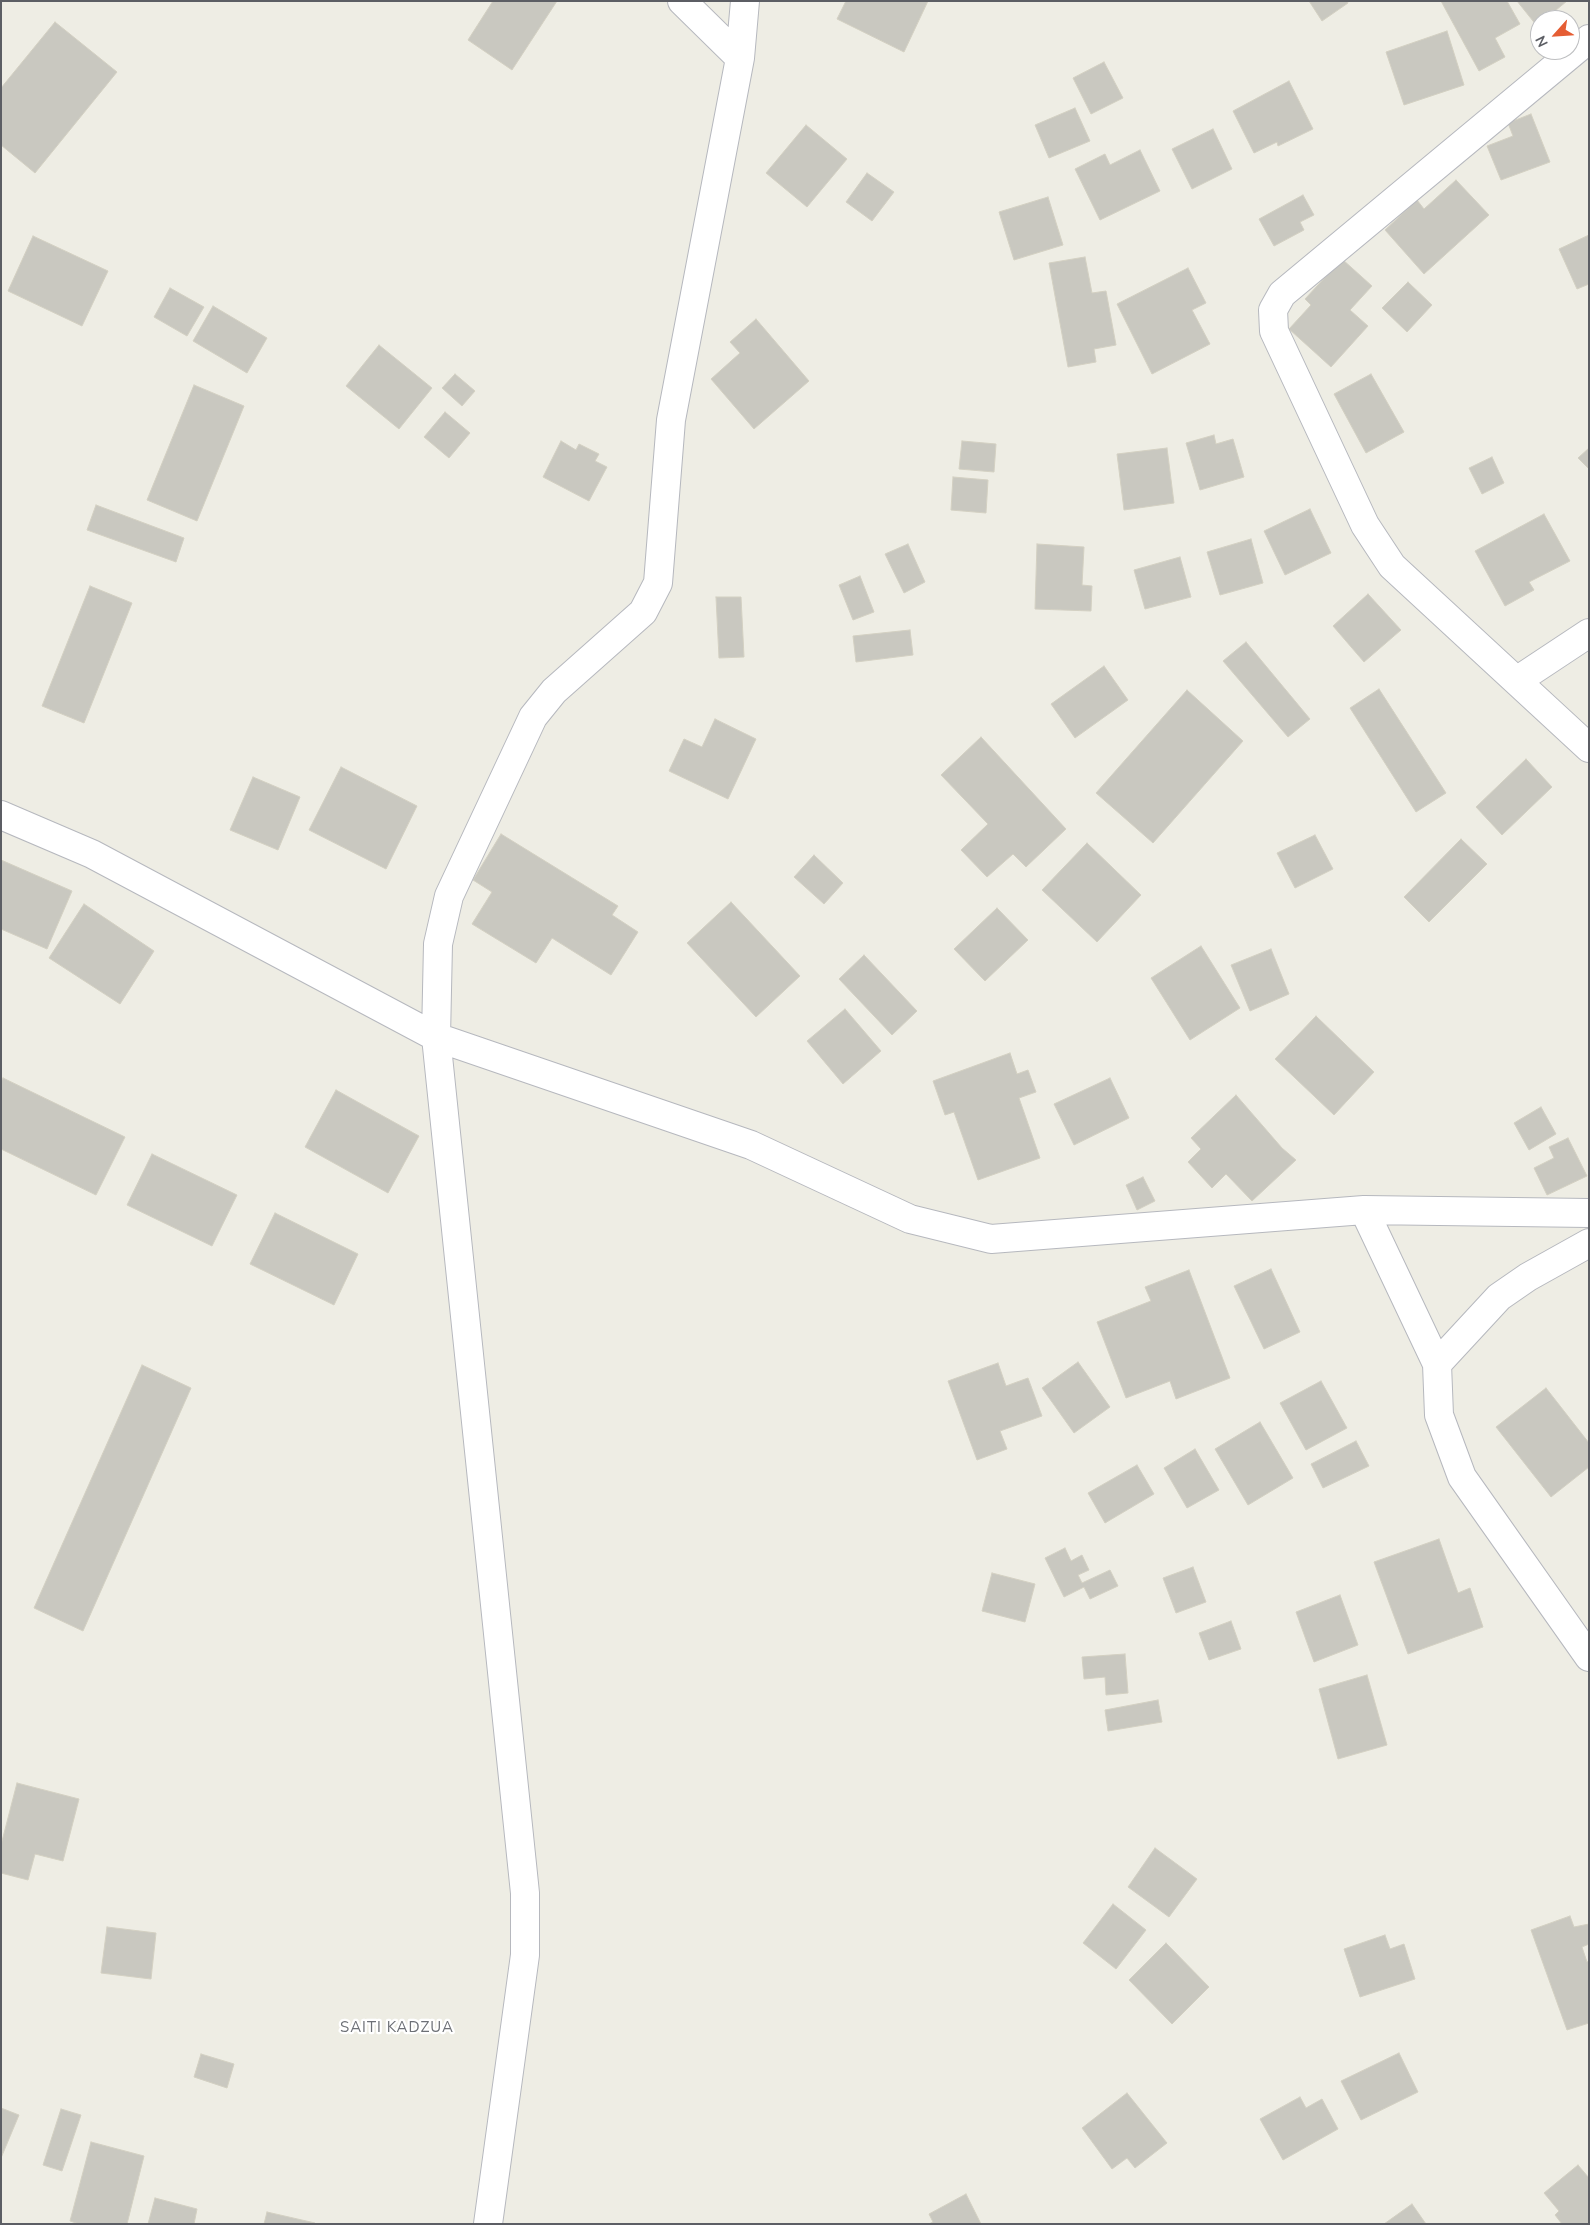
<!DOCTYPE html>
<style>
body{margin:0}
#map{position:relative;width:1590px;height:2225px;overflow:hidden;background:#eeede4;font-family:"Nunito Sans",sans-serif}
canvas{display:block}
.frame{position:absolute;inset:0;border:2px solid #5c5e64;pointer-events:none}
.north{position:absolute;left:1530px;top:10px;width:50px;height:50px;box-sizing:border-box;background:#fff;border:1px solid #bebfc1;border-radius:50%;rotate:244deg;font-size:14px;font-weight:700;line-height:20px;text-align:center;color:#5c5e64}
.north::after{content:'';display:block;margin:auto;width:18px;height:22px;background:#e55d33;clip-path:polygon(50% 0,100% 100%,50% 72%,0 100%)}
</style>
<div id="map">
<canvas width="1590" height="2225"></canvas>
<div class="frame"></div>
<div class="north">N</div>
</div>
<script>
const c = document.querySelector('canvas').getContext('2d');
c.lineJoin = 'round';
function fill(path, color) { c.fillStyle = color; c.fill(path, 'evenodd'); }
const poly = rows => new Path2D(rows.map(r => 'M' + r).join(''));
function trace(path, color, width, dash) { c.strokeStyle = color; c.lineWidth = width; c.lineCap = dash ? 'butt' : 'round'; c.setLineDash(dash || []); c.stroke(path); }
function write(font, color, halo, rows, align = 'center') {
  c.font = font + ' "Nunito Sans",sans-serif'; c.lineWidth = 4.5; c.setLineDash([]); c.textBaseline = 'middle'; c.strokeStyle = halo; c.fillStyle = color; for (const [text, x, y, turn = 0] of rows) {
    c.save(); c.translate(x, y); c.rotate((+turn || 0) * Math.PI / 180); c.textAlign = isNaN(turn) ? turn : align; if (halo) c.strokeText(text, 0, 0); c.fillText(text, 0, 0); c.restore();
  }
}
const building = poly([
 [493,1,557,1,512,70,468,40,493,1],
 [846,1,928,1,904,52,837,19,846,1],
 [1309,1,1347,1,1348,3,1322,21,1309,1],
 [1441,1,1507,1,1520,24,1495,38,1505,57,1479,71,1441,1],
 [1517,1,1567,1,1544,20,1540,20,1537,26,1517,1],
 [55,22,117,72,35,173,1,145,1,88,55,22],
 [1447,31,1464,85,1404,105,1386,52,1447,31],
 [1104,62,1123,98,1091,114,1073,78,1104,62],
 [1289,81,1313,129,1278,146,1277,142,1254,153,1233,111,1289,81],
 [1075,108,1090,141,1049,158,1035,125,1075,108],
 [1531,114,1550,162,1501,180,1487,146,1513,136,1508,123,1531,114],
 [806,125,847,159,807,207,766,173,806,125],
 [1213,129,1232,169,1192,189,1172,149,1213,129],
 [1140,150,1160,191,1100,220,1075,169,1105,154,1110,165,1140,150],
 [867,173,894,192,872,221,846,202,867,173],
 [1456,180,1489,215,1424,274,1385,230,1417,200,1424,209,1456,180],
 [1303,195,1314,215,1300,222,1304,230,1274,246,1259,219,1303,195],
 [1048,197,1063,245,1014,260,999,212,1048,197],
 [1589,235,1589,284,1577,289,1559,249,1589,235],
 [33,236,108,271,82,326,8,291,33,236],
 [1085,257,1092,293,1106,291,1116,345,1094,349,1096,362,1068,367,1049,263,1085,257],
 [1342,259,1372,286,1350,310,1368,326,1331,367,1289,329,1311,305,1305,299,1342,259],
 [1188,268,1206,303,1192,310,1210,344,1152,374,1117,304,1188,268],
 [1408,282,1432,305,1407,332,1382,308,1408,282],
 [170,288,204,307,187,336,154,317,170,288],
 [213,306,267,338,247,373,193,341,213,306],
 [756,319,809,381,754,429,711,379,740,353,730,342,756,319],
 [379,345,432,388,399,429,346,386,379,345],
 [455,374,475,391,462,406,442,388,455,374],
 [1371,374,1404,432,1366,453,1334,394,1371,374],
 [194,385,244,406,197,521,147,500,194,385],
 [445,412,470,433,449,458,424,437,445,412],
 [1214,435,1216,444,1233,439,1244,477,1200,490,1186,443,1214,435],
 [561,441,576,450,579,444,599,454,595,461,607,467,589,501,543,477,561,441],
 [962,441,996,444,994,472,959,469,962,441],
 [1167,448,1174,503,1124,510,1117,454,1167,448],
 [1589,448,1589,469,1578,458,1589,448],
 [1492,457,1504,483,1482,494,1469,468,1492,457],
 [953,477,988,480,986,513,951,510,953,477],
 [96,505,184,538,176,562,87,530,96,505],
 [1310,509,1331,553,1285,575,1264,531,1310,509],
 [1544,514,1570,561,1529,582,1534,590,1505,606,1475,551,1544,514],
 [1251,539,1263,583,1220,595,1207,552,1251,539],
 [908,544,925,582,904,593,885,554,908,544],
 [1037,544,1084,547,1082,585,1092,586,1091,611,1035,609,1037,544],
 [1180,557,1191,597,1145,609,1134,570,1180,557],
 [860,576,874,612,853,620,839,585,860,576],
 [90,586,132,603,84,723,42,706,90,586],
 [1368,594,1401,630,1364,662,1333,626,1368,594],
 [716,597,741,597,744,657,719,658,716,597],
 [910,630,913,655,856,662,853,636,910,630],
 [1246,642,1310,719,1288,737,1223,661,1246,642],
 [1104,666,1128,700,1075,738,1051,704,1104,666],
 [1379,689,1446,793,1416,812,1350,708,1379,689],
 [1187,690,1243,741,1153,843,1096,793,1187,690],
 [715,719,756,739,728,799,669,771,684,739,702,747,715,719],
 [981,737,1066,829,1026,867,1013,854,987,877,961,850,988,824,941,775,981,737],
 [1526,759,1552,787,1502,835,1476,807,1526,759],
 [341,767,417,806,386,869,309,830,341,767],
 [253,777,300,797,278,850,230,830,253,777],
 [501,834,618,906,612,915,638,932,611,975,552,938,536,963,472,924,492,892,473,880,501,834],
 [1315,835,1333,869,1295,888,1277,853,1315,835],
 [1461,839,1487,864,1429,922,1404,897,1461,839],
 [1087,843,1141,895,1097,942,1042,890,1087,843],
 [814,855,843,883,824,904,794,877,814,855],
 [1,860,72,891,47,949,1,929,1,860],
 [731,902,800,976,756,1017,687,943,731,902],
 [84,904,154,951,120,1004,49,958,84,904],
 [997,908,1028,940,985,981,954,949,997,908],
 [1201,946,1240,1008,1190,1040,1151,978,1201,946],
 [1271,949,1289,994,1250,1011,1231,965,1271,949],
 [864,955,917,1011,892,1035,839,979,864,955],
 [845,1009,881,1051,843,1084,807,1041,845,1009],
 [1316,1016,1374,1072,1334,1115,1275,1059,1316,1016],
 [1010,1053,1017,1074,1028,1070,1036,1092,1019,1098,1040,1158,978,1180,954,1112,945,1115,933,1081,1010,1053],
 [3,1078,125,1137,96,1195,1,1149,1,1082,3,1078],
 [1110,1078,1129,1118,1074,1145,1054,1104,1110,1078],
 [336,1090,419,1136,388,1193,305,1147,336,1090],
 [1236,1095,1282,1148,1296,1160,1252,1201,1226,1174,1212,1188,1188,1162,1201,1149,1191,1138,1236,1095],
 [1541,1107,1556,1134,1529,1150,1514,1123,1541,1107],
 [1568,1138,1587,1176,1547,1195,1534,1168,1554,1158,1549,1147,1568,1138],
 [152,1154,237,1195,212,1246,127,1205,152,1154],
 [1143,1177,1155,1201,1137,1210,1126,1185,1143,1177],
 [275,1213,358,1254,334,1305,250,1264,275,1213],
 [1271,1269,1300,1332,1264,1349,1234,1286,1271,1269],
 [1189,1270,1230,1378,1176,1399,1170,1381,1126,1398,1097,1322,1151,1301,1145,1287,1189,1270],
 [1078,1362,1110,1407,1074,1433,1042,1388,1078,1362],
 [998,1363,1006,1386,1028,1378,1042,1416,1000,1431,1007,1449,977,1460,948,1381,998,1363],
 [142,1365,191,1388,83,1631,34,1608,142,1365],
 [1321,1381,1347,1428,1306,1450,1280,1403,1321,1381],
 [1546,1388,1589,1443,1589,1467,1551,1497,1496,1427,1546,1388],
 [1260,1422,1293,1478,1248,1505,1215,1449,1260,1422],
 [1356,1441,1369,1466,1323,1488,1311,1464,1356,1441],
 [1195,1449,1219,1490,1187,1508,1164,1468,1195,1449],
 [1137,1465,1154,1494,1105,1523,1088,1493,1137,1465],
 [1439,1539,1458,1593,1470,1588,1483,1627,1408,1654,1374,1562,1439,1539],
 [1065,1548,1071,1561,1082,1555,1089,1570,1078,1575,1082,1583,1110,1570,1118,1586,1090,1599,1084,1587,1064,1597,1045,1558,1065,1548],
 [1193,1567,1206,1602,1176,1613,1163,1578,1193,1567],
 [992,1573,1035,1584,1025,1622,982,1611,992,1573],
 [1340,1595,1358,1645,1314,1662,1296,1612,1340,1595],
 [1231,1621,1241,1649,1209,1660,1199,1633,1231,1621],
 [1125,1654,1128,1693,1106,1695,1105,1677,1084,1679,1082,1657,1125,1654],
 [1367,1675,1387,1745,1338,1759,1319,1689,1367,1675],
 [1158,1700,1162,1722,1108,1731,1105,1710,1158,1700],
 [17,1783,79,1799,63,1861,35,1854,28,1880,1,1873,1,1845,17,1783],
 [1155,1848,1197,1879,1169,1917,1128,1887,1155,1848],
 [1113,1904,1146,1930,1116,1969,1083,1943,1113,1904],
 [1570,1916,1574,1927,1589,1924,1589,1944,1582,1947,1587,1962,1589,1961,1589,2023,1567,2030,1531,1930,1570,1916],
 [107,1927,156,1933,151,1979,101,1973,107,1927],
 [1385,1935,1390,1949,1404,1944,1415,1979,1360,1997,1344,1949,1385,1935],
 [1166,1943,1209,1987,1172,2024,1129,1980,1166,1943],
 [1399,2053,1418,2092,1361,2120,1341,2081,1399,2053],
 [201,2054,234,2064,227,2088,194,2077,201,2054],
 [1127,2093,1167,2143,1135,2168,1127,2158,1112,2169,1082,2128,1127,2093],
 [1300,2097,1306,2108,1322,2099,1338,2129,1283,2160,1260,2119,1300,2097],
 [1,2108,19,2115,1,2158,1,2108],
 [61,2109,81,2115,62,2171,43,2165,61,2109],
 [91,2142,144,2156,127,2224,79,2224,70,2221,91,2142],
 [1578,2165,1589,2178,1589,2224,1562,2224,1555,2215,1559,2211,1544,2193,1578,2165],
 [966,2194,981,2224,929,2224,933,2222,929,2214,966,2194],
 [155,2198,197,2209,194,2224,148,2224,155,2198],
 [1412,2204,1426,2224,1384,2224,1412,2204],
 [267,2212,315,2223,314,2224,264,2224,267,2212]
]);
const minor = poly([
 [682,1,740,58],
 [1589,39,1282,294,1273,310,1274,331,1365,525,1392,566,1589,748],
 [1518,680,1589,633],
 [1,815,92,854,436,1037,751,1145,910,1219,991,1239,1364,1210,1589,1213],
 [1364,1210,1437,1364,1439,1415,1462,1477,1589,1657],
 [1437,1364,1499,1297,1528,1277,1589,1243],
 [488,2224,525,1955,525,1893,436,1037,438,944,449,896,533,717,554,691,643,612,658,583,671,420,740,58,745,1]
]);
const quarterNames = [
 ["SAITI KADZUA",397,2028]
];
fill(building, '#c9c8c0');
trace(building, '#d3d0c2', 1);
trace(minor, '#b6b8be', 30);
trace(minor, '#fff', 28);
c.letterSpacing = '1px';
write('15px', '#6d7076', '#fff', quarterNames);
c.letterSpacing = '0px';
</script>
